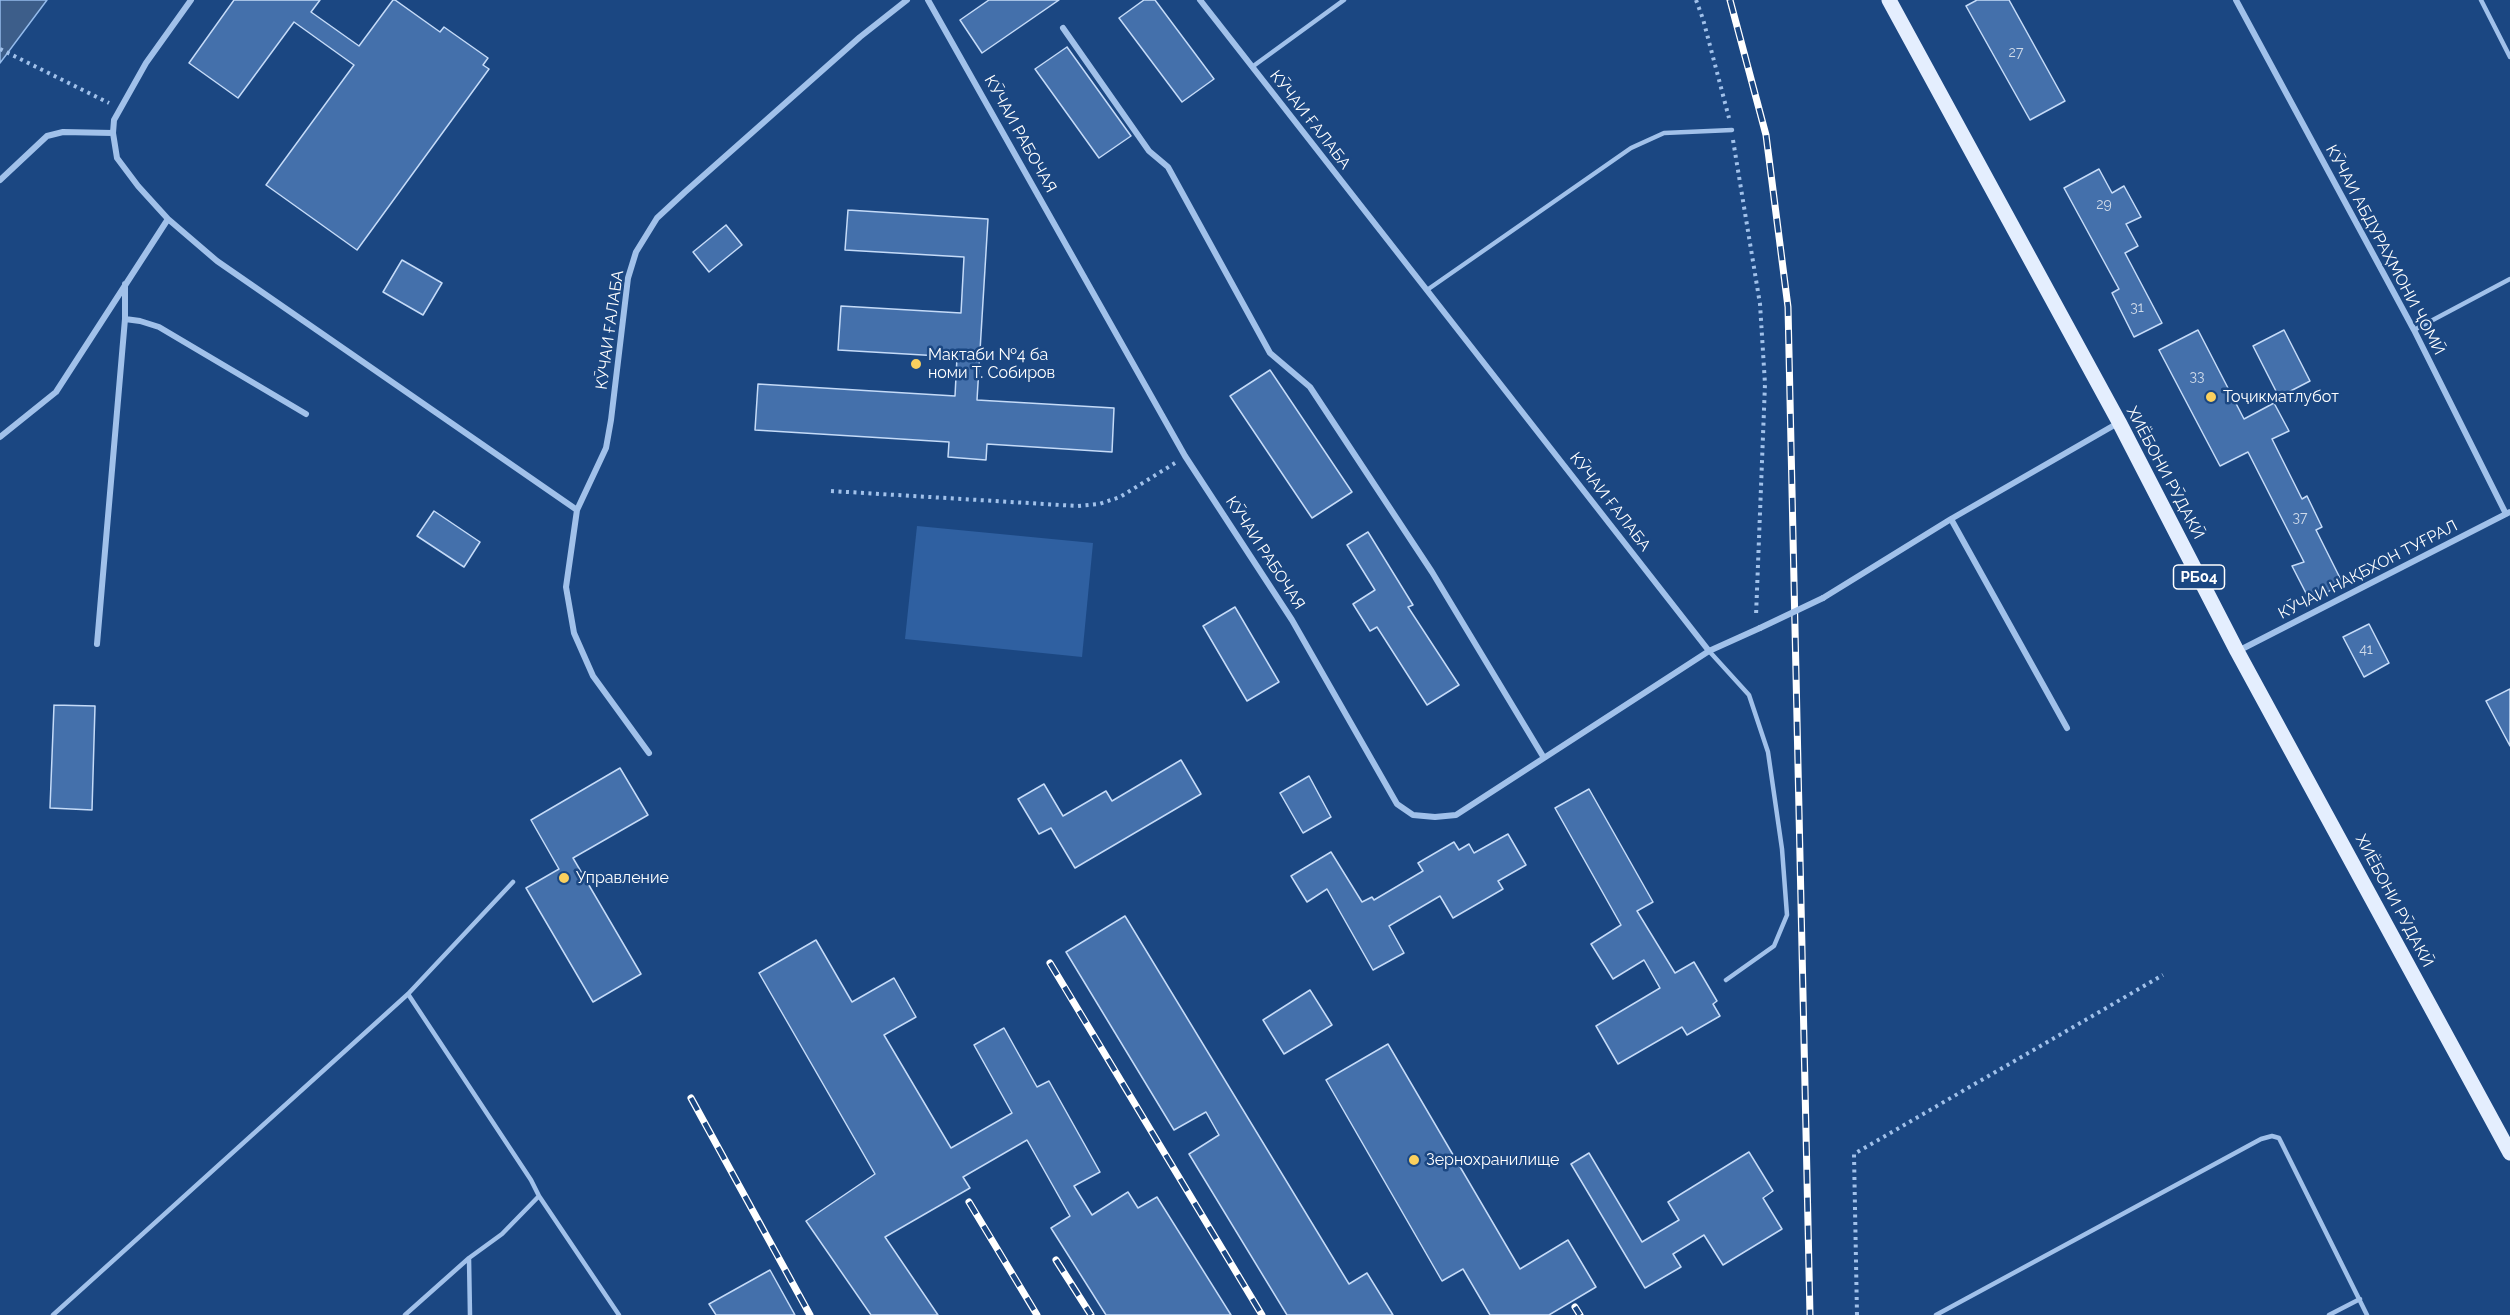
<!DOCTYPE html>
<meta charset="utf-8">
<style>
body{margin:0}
canvas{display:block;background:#1b4782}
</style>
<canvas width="2510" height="1315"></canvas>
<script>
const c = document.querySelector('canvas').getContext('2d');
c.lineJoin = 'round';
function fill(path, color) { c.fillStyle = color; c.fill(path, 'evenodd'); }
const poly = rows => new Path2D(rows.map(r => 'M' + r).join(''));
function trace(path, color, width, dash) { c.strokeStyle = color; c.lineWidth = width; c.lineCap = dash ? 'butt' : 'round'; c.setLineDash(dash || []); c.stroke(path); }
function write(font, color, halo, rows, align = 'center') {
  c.font = font + ' Raleway,sans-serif'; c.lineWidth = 5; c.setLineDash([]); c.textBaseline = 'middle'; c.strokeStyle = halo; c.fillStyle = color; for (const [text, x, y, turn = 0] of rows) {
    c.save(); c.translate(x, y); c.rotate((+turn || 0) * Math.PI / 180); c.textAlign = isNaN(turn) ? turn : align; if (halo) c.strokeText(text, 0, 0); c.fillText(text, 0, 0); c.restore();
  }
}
const green = poly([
 [917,526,1093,543,1082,657,905,639]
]);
const water = poly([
 [0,0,47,0,0,63,0,0]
]);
const building = poly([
 [234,0,320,0,311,12,359,46,393,0,395,0,440,32,444,27,488,58,483,65,489,69,357,250,266,185,354,65,294,22,238,98,189,63,234,0],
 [989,0,1059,0,982,53,960,20,989,0],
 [1144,0,1155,0,1214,79,1182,102,1119,18,1144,0],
 [1977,0,2009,0,2065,101,2030,120,1966,6,1977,0],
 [1067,47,1131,136,1099,158,1035,69,1067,47],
 [2099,169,2112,193,2124,186,2141,217,2126,224,2138,246,2125,253,2162,323,2134,337,2112,293,2119,289,2064,188,2099,169],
 [848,210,988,219,977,400,1114,408,1112,452,987,444,986,460,948,457,949,442,755,430,758,384,955,396,957,357,838,350,841,306,961,313,964,257,845,250,848,210],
 [726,225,742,245,709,272,693,252,726,225],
 [402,260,442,283,423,315,383,292,402,260],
 [2198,330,2244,419,2274,403,2289,431,2272,439,2302,499,2307,496,2322,527,2316,530,2342,582,2325,594,2309,599,2292,566,2304,562,2248,452,2220,466,2159,350,2198,330],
 [2284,330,2310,381,2279,397,2253,346,2284,330],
 [1270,370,1352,492,1312,518,1230,396,1270,370],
 [434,511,480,542,464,567,417,536,434,511],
 [1368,532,1413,605,1408,607,1459,685,1427,705,1377,627,1370,631,1353,604,1375,590,1347,545,1368,532],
 [1235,607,1279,682,1247,701,1203,626,1235,607],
 [2369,624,2389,663,2364,677,2343,637,2369,624],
 [2510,689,2510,746,2486,701,2510,689],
 [54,705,95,706,92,810,50,808,54,705],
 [1181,760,1201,794,1075,868,1051,828,1039,834,1018,799,1044,784,1063,816,1106,791,1112,801,1181,760],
 [620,768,648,815,573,858,641,974,593,1002,526,888,559,869,531,820,620,768],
 [1309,776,1331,817,1303,833,1280,793,1309,776],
 [1589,789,1653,902,1637,911,1675,973,1694,962,1717,1001,1713,1004,1720,1016,1687,1035,1682,1027,1618,1064,1596,1026,1660,988,1644,960,1613,979,1591,944,1621,925,1555,808,1589,789],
 [1508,834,1526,865,1498,881,1503,889,1453,918,1440,896,1389,926,1404,953,1373,970,1327,889,1307,902,1291,876,1331,852,1362,902,1372,897,1374,900,1423,871,1418,863,1454,842,1459,850,1469,844,1474,853,1508,834],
 [1125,916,1349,1284,1367,1273,1393,1315,1287,1315,1189,1154,1219,1135,1206,1112,1174,1130,1066,952,1125,916],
 [816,940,852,1002,894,978,916,1017,884,1035,951,1148,1012,1113,974,1045,1004,1028,1037,1087,1049,1081,1100,1172,1074,1186,1092,1215,1128,1192,1138,1208,1157,1197,1231,1315,1106,1315,1051,1228,1070,1216,1027,1140,963,1177,970,1188,885,1237,938,1315,871,1315,806,1221,875,1174,759,973,816,940],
 [1310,990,1332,1025,1284,1054,1263,1020,1310,990],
 [1388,1044,1520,1269,1568,1240,1596,1287,1549,1315,1490,1315,1463,1269,1442,1281,1326,1080,1388,1044],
 [1749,1152,1773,1191,1763,1198,1782,1229,1723,1265,1704,1235,1673,1254,1681,1267,1645,1288,1571,1164,1589,1153,1642,1242,1679,1220,1668,1202,1749,1152],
 [770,1270,795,1315,716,1315,709,1304,770,1270]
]);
const path = poly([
 [1696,0,1703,19,1729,118],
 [0,49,109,103],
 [1733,140,1760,304,1765,384,1756,616],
 [831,491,1077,506,1099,504,1120,497,1175,463],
 [1857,1315,1854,1154,2163,975]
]);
const lane = poly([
 [2481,0,2510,57],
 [1252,67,1344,0],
 [1427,290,1631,148,1664,133,1732,130],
 [2414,330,2510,279],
 [1709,651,1749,695,1768,752,1782,849,1787,915,1774,946,1726,980],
 [539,1196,619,1315],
 [469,1258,470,1315],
 [53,1315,408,994,513,882],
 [405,1315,469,1258,502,1234,539,1196,531,1180,408,994],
 [1936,1315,2261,1139,2272,1136,2279,1138,2282,1144,2367,1315],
 [2329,1315,2360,1299]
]);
const street = poly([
 [191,0,146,63,114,120,113,133,117,158,138,186,168,219,217,261,577,510],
 [928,0,1185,456,1292,620,1397,804,1413,815,1435,817,1456,815,1709,651],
 [1200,0,1709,651,1760,628],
 [2236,0,2414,330,2506,514],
 [1063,28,1149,151,1168,167,1270,353,1310,387,1432,572,1544,758],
 [0,180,47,136,63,132,113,133],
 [125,319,140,321,159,327,306,414],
 [0,437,56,392,168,219],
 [1951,519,2067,728],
 [1823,598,1951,519,2118,423],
 [97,644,125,319,125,284],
 [2238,651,2510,512],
 [649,753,593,676,574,633,566,587,577,510,606,448,611,420,628,278,636,252,657,218,685,192,860,37,907,0]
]);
const primary = poly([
 [1889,0,2119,422,2237,651,2510,1153]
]);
const rail = poly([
 [1730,0,1766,135,1788,307,1810,1315],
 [1050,963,1262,1315],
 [691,1098,810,1315],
 [969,1202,1037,1315],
 [1056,1260,1091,1315],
 [1575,1307,1580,1315]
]);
const streetBridge = poly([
 [1760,628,1823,598]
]);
const markers = [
 [916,364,6,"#fbd05e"],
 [2211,397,6,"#fbd05e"],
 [564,878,6,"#fbd05e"],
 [1414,1160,6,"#fbd05e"]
];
const numberNames = [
 ["27",2016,53],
 ["29",2104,205],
 ["31",2137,308],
 ["33",2197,377],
 ["37",2300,518],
 ["41",2366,650]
];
const shields = [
 [2199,577,51]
];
const shieldNames = [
 ["РБ04",2199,577]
];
const streetNames = [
 ["КӮЧАИ ҒАЛАБА",1310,120,52],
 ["КӮЧАИ РАБОЧАЯ",1020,134,61],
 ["КӮЧАИ АБДУРАҲМОНИ ҶОМӢ",2385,250,62],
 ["КӮЧАИ ҒАЛАБА",610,330,-82],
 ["ХИЁБОНИ РӮДАКӢ",2165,473,62],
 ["КӮЧАИ ҒАЛАБА",1610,502,52],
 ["КӮЧАИ РАБОЧАЯ",1265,553,57],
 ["КӮЧАИ НАҚБХОН ТУҒРАЛ",2368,570,-27],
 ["ХИЁБОНИ РӮДАКӢ",2394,901,62]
];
const poiNames = [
 ["Мактаби №4 ба",928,355],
 ["номи Т. Собиров",928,373],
 ["Тоҷикматлубот",2223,397],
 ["Управление",576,878],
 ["Зернохранилище",1426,1160]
];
fill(green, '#2f60a1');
fill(water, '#3d5e8a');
trace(water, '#94bbec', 1.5);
fill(building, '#4470ab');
trace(building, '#c5dbf8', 1.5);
trace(path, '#a1c1ea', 4, [3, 4.5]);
trace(lane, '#a1c1ea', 4.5);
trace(street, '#a1c1ea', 6);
trace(primary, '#e4eefe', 15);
trace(rail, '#fff', 7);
trace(rail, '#1b4782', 4.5, [14]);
trace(streetBridge, '#a1c1ea', 6);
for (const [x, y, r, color] of markers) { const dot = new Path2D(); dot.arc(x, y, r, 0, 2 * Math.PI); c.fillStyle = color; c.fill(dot); trace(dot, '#1b4782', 2); }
write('14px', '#d0dbea', null, numberNames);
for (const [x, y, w] of shields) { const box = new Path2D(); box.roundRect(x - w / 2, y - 12, w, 24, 4.5); c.fillStyle = '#1b4782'; c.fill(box); trace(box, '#fff', 1.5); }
write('bold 15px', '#fff', null, shieldNames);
write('16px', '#fff', '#1b4782', streetNames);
write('16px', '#fff', '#1b4782', poiNames, 'left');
</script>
